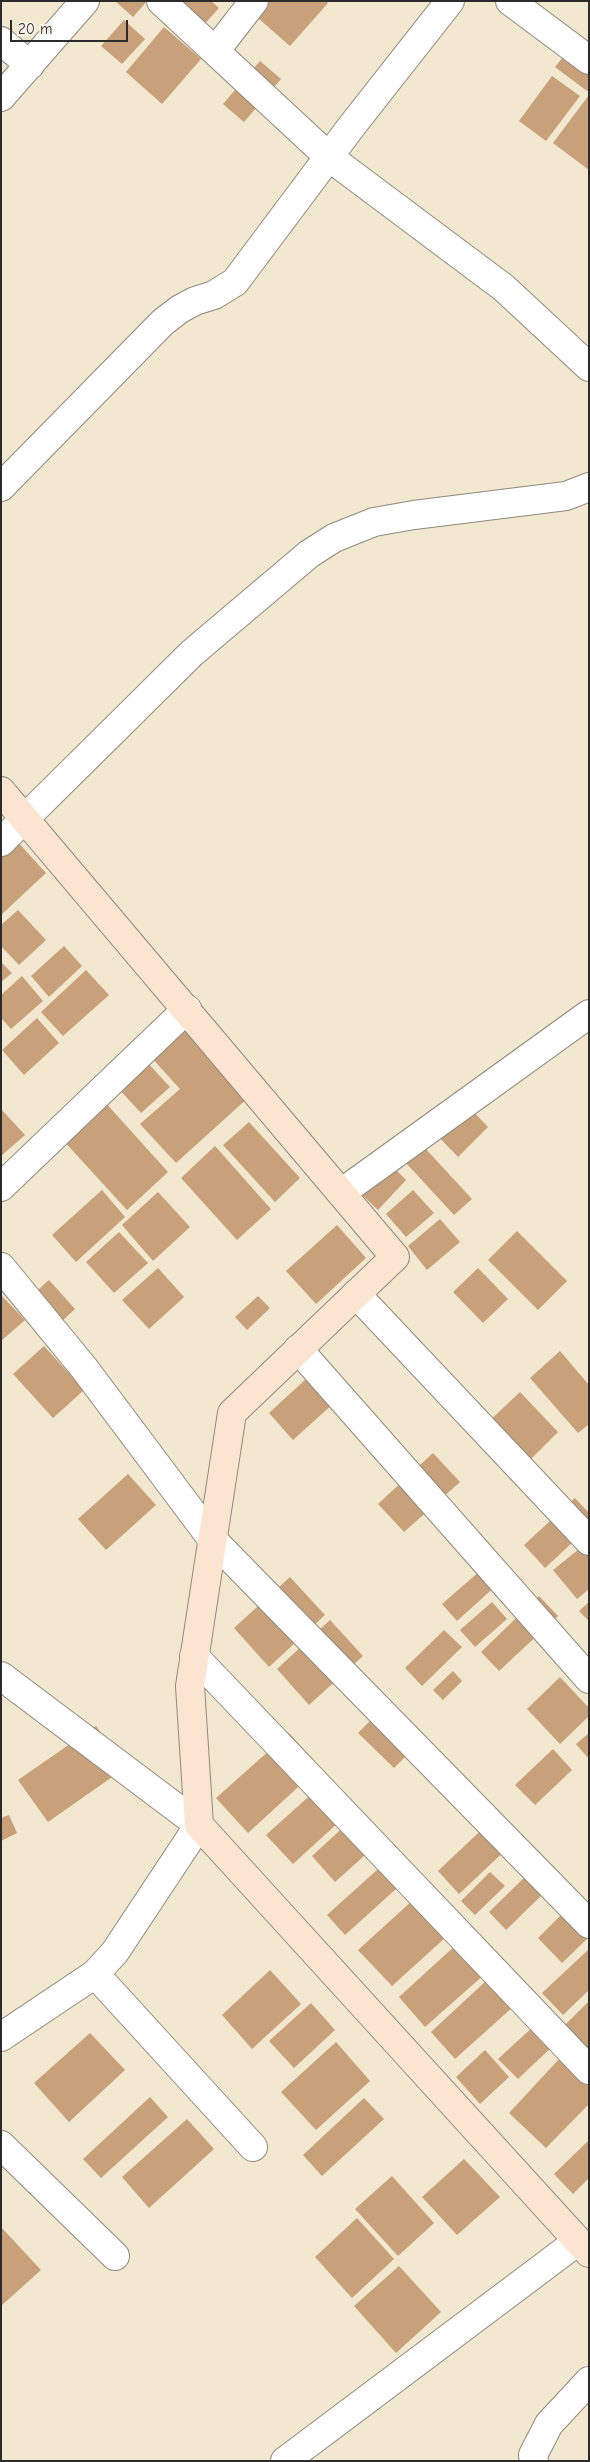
<!DOCTYPE html>
<style>
body{margin:0}
#map{position:relative;width:590px;height:2462px;overflow:hidden;background:#f2e7cf;font-family:"Comic Neue",sans-serif}
canvas{display:block}
.frame{position:absolute;inset:0;border:2px solid #2b2b2b;pointer-events:none}
.scale{position:absolute;left:10px;top:20px;width:118px;height:22px;box-sizing:border-box;border:2px solid #2b2b2b;border-top:0;padding-left:6px;font-size:15px;line-height:18px;white-space:nowrap;color:#2b2b2b;-webkit-text-stroke:4px #f7f3e8;paint-order:stroke}
</style>
<div id="map">
<canvas width="590" height="2462"></canvas>
<div class="frame"></div>
<div class="scale">20 m</div>
</div>
<script>
const c = document.querySelector('canvas').getContext('2d');
c.lineJoin = 'round';
function fill(path, color) { c.fillStyle = color; c.fill(path, 'evenodd'); }
const poly = rows => new Path2D(rows.map(r => 'M' + r).join(''));
function trace(path, color, width, dash) { c.strokeStyle = color; c.lineWidth = width; c.lineCap = dash ? 'butt' : 'round'; c.setLineDash(dash || []); c.stroke(path); }
const building = poly([
 [115,1,147,1,133,17],
 [175,1,211,1,219,8,190,40],
 [260,1,326,1,328,3,290,46,251,12],
 [124,20,145,39,122,64,101,46],
 [164,27,201,59,162,104,126,72],
 [571,47,589,61,589,89,587,91,555,67],
 [260,61,281,79,244,122,223,104],
 [552,76,580,96,546,141,519,121],
 [589,95,589,170,553,143],
 [15,839,46,873,1,915,1,851],
 [18,910,46,940,19,965,1,946,1,925],
 [64,946,82,966,49,997,31,976],
 [1,962,12,973,1,982],
 [86,970,109,995,63,1036,41,1012],
 [22,976,43,1001,11,1029,1,1018,1,995],
 [37,1018,59,1043,24,1075,2,1050],
 [184,1026,249,1097,176,1163,140,1124,180,1089,150,1056],
 [146,1061,170,1087,141,1113,117,1087],
 [103,1100,168,1172,127,1210,61,1138],
 [464,1102,488,1127,458,1157,433,1131],
 [1,1109,25,1135,1,1156],
 [249,1122,300,1178,275,1202,223,1145],
 [215,1146,271,1209,237,1240,181,1178],
 [424,1147,472,1199,454,1215,406,1163],
 [387,1161,406,1180,378,1210,358,1191],
 [102,1190,125,1217,76,1262,52,1235],
 [413,1190,434,1213,406,1237,386,1214],
 [158,1192,190,1227,153,1261,122,1225],
 [440,1219,460,1242,427,1270,408,1246],
 [337,1225,366,1258,316,1304,286,1271],
 [517,1231,567,1281,538,1310,488,1260],
 [119,1232,148,1263,114,1293,86,1262],
 [158,1268,184,1297,149,1329,122,1300],
 [478,1268,508,1299,483,1323,453,1292],
 [49,1280,75,1309,47,1335,20,1306],
 [1,1295,25,1320,1,1341],
 [258,1296,270,1308,247,1330,235,1317],
 [44,1346,84,1390,53,1418,13,1374],
 [560,1351,589,1385,589,1424,578,1433,530,1378],
 [320,1366,345,1393,293,1440,269,1413],
 [520,1392,558,1432,523,1467,483,1427],
 [433,1453,460,1482,404,1532,378,1504],
 [128,1474,156,1505,106,1550,78,1519],
 [575,1498,589,1513,589,1527,545,1568,524,1545],
 [589,1541,589,1589,577,1599,553,1570],
 [496,1557,510,1573,457,1621,442,1604],
 [290,1577,325,1615,269,1667,234,1628],
 [539,1596,558,1616,499,1671,481,1652],
 [492,1602,507,1619,475,1647,460,1630],
 [589,1602,589,1621,579,1611],
 [330,1620,363,1656,309,1705,277,1669],
 [444,1630,462,1647,422,1686,405,1668],
 [453,1671,462,1681,443,1700,433,1690],
 [560,1677,589,1708,589,1716,560,1744,527,1709],
 [383,1708,419,1743,394,1768,358,1733],
 [96,1726,125,1768,48,1822,18,1780],
 [289,1733,320,1767,248,1833,216,1798],
 [589,1733,589,1759,576,1744],
 [553,1749,572,1770,535,1805,515,1785],
 [326,1781,352,1810,293,1864,266,1835],
 [9,1815,17,1833,1,1841,1,1818],
 [492,1820,513,1843,459,1894,438,1871],
 [349,1822,373,1848,335,1882,312,1856],
 [388,1860,406,1880,345,1935,327,1915],
 [533,1869,550,1887,506,1930,489,1912],
 [490,1872,505,1886,475,1915,461,1901],
 [412,1901,445,1938,392,1986,358,1950],
 [563,1913,587,1939,562,1963,538,1938],
 [458,1943,486,1973,425,2027,399,1997],
 [589,1949,589,1990,563,2015,542,1993],
 [270,1970,301,2004,252,2049,222,2015],
 [488,1979,514,2006,455,2059,431,2032],
 [589,2001,589,2055,557,2033],
 [311,2003,335,2030,294,2068,269,2041],
 [535,2025,554,2045,518,2079,498,2059],
 [90,2033,125,2070,69,2122,34,2083],
 [336,2042,370,2081,316,2130,281,2092],
 [485,2050,509,2077,480,2104,456,2077],
 [560,2058,589,2086,589,2104,546,2148,509,2113],
 [150,2097,168,2117,101,2178,83,2159],
 [364,2098,384,2119,322,2176,303,2155],
 [187,2119,214,2149,149,2208,122,2177],
 [589,2140,589,2178,573,2194,554,2174],
 [464,2159,500,2197,457,2235,422,2197],
 [392,2176,434,2223,398,2256,355,2209],
 [357,2218,394,2259,352,2298,315,2257],
 [1,2227,41,2270,1,2306],
 [399,2266,441,2312,396,2353,354,2306]
]);
const street = poly([
 [161,1,329,157,504,288,589,367],
 [510,1,589,60],
 [1,41,30,65],
 [216,50,254,1],
 [1,97,85,1],
 [1,487,163,322,180,309,195,301,214,295,235,282,351,127,450,1],
 [1,842,192,653,309,554,334,538,374,522,414,515,566,496,589,487],
 [1,1187,187,1009],
 [341,1193,589,1014],
 [1,1267,84,1368,212,1539,589,1924],
 [356,1294,589,1541],
 [298,1349,589,1679],
 [194,1656,589,2070],
 [1,1676,199,1825,115,1952,95,1974,1,2037],
 [95,1974,253,2147],
 [1,2145,115,2256],
 [285,2461,578,2241],
 [534,2461,533,2455,549,2424,589,2381]
]);
const secondary = poly([
 [1,791,395,1257,232,1413,190,1686,199,1825,589,2253]
]);
fill(building, '#c8a07a');
trace(street, '#8e897d', 30);
trace(secondary, '#8e897d', 30);
trace(street, '#fff', 28);
trace(secondary, '#fce5d0', 28);
</script>
